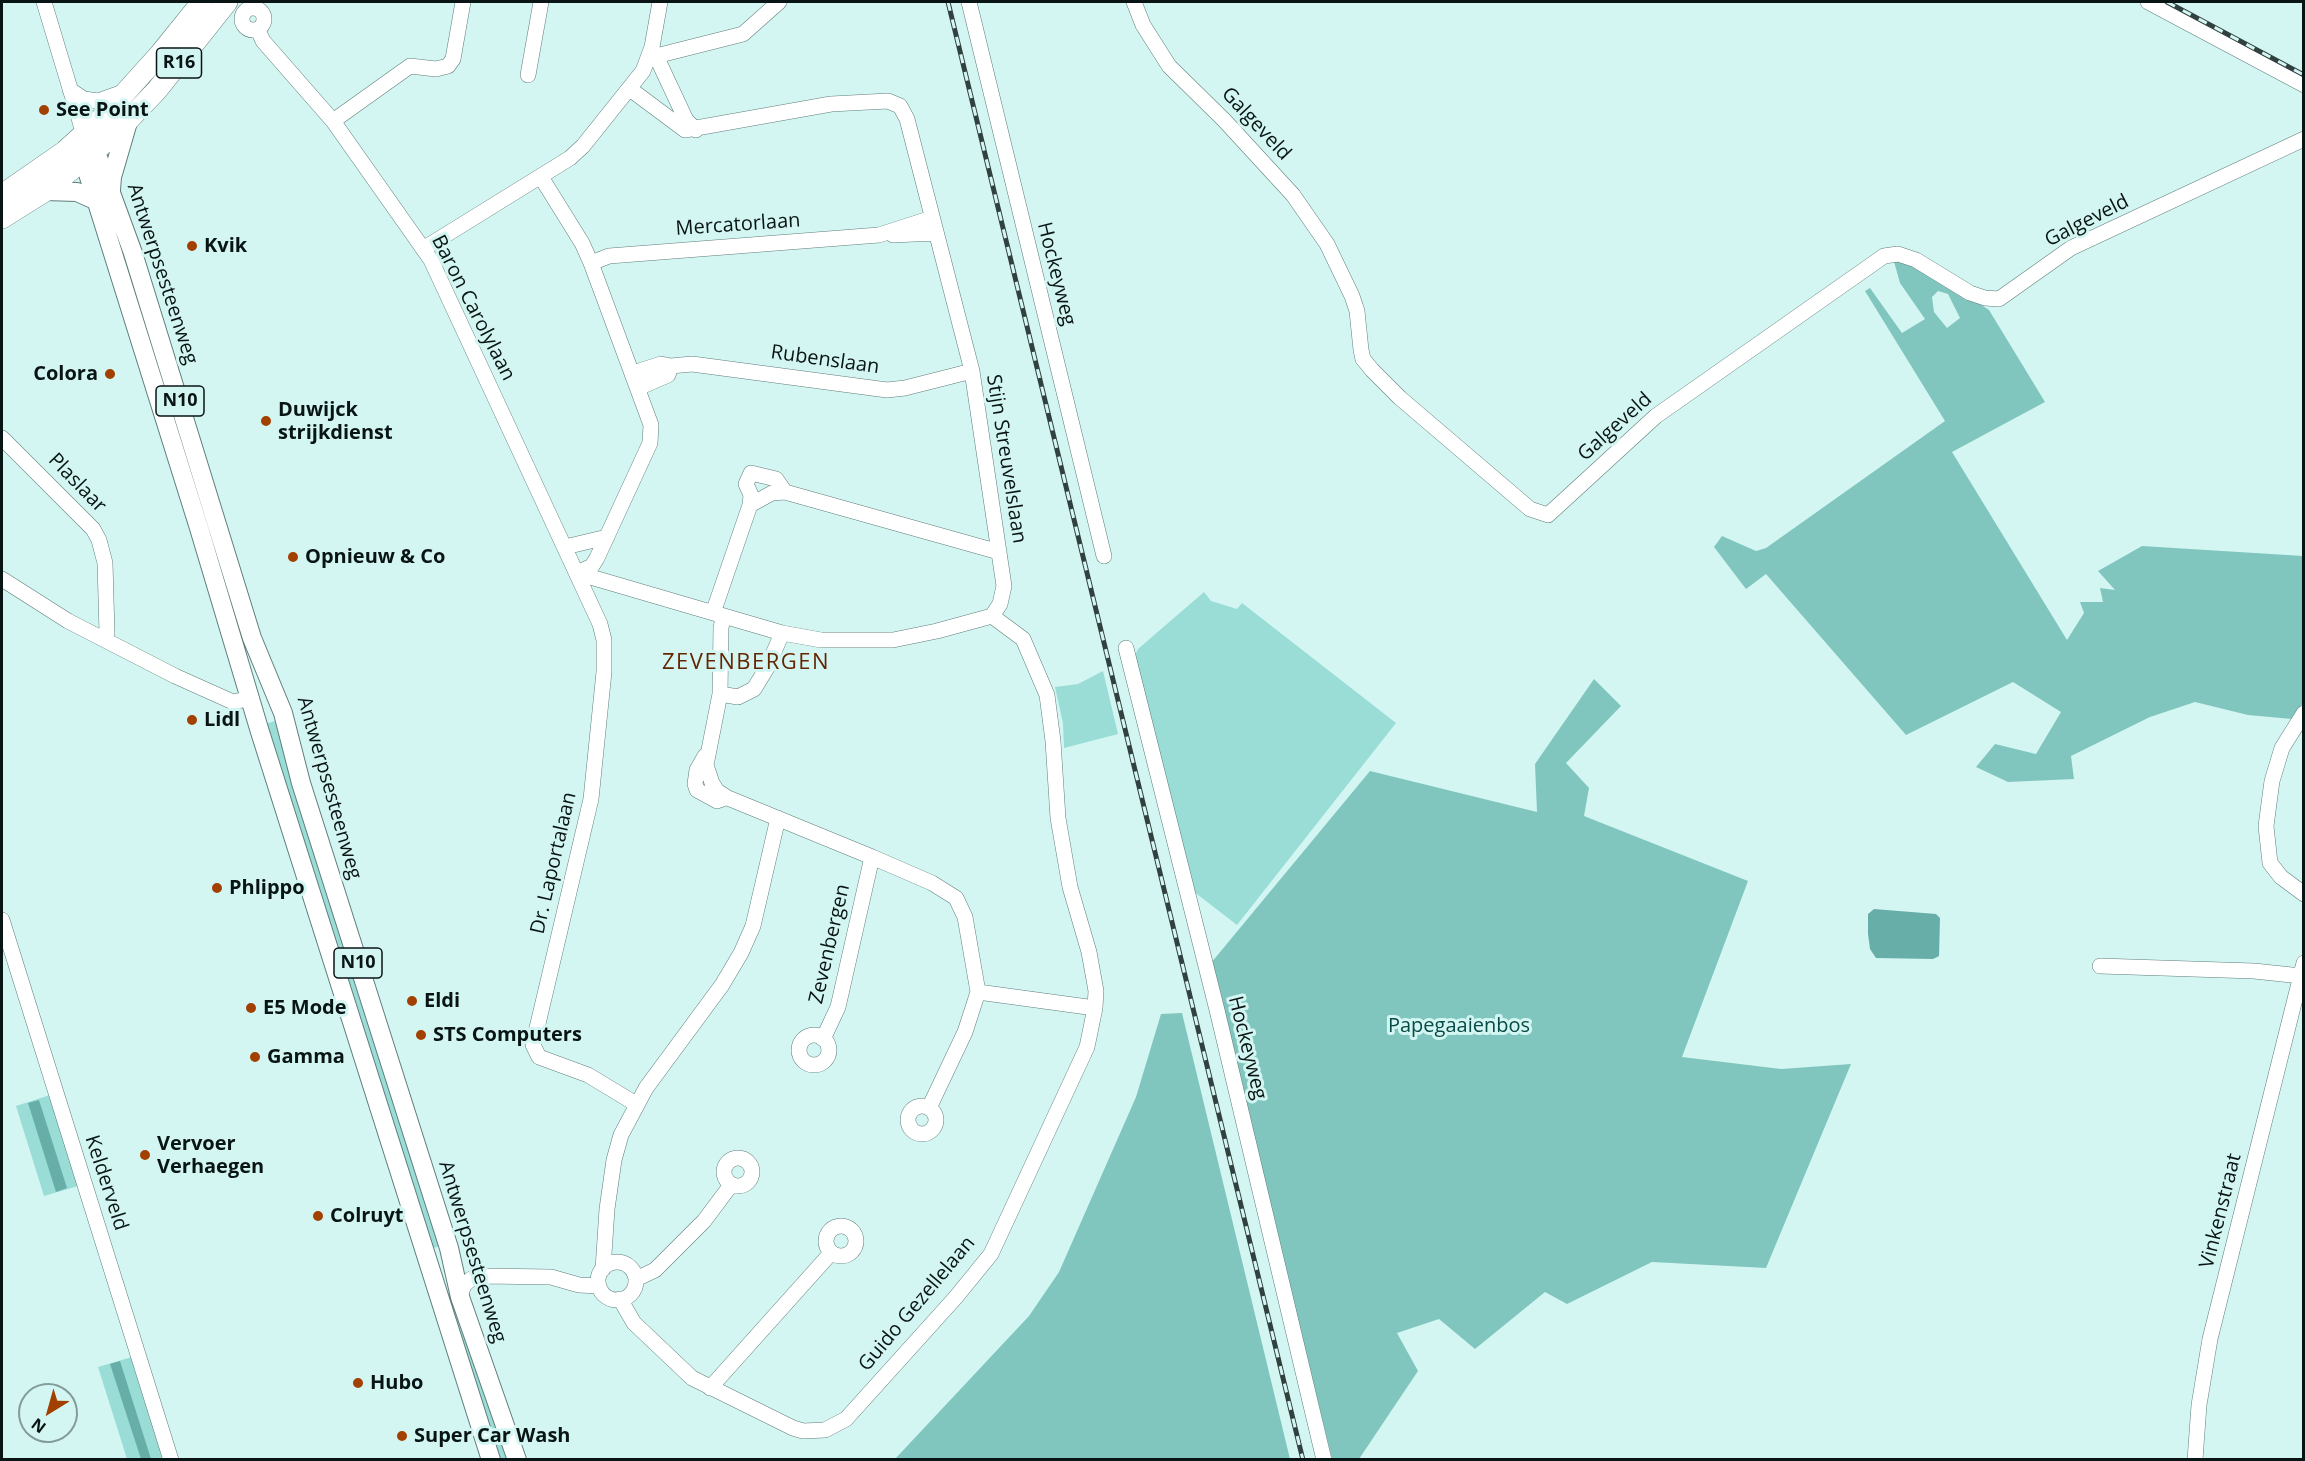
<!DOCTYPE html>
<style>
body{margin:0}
#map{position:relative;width:2305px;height:1461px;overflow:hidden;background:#d4f6f3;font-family:"Open Sans",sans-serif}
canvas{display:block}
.frame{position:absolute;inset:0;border:3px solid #091514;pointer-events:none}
.north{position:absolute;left:18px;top:1383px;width:60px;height:60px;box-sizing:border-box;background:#d4f6f3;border:2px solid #839c9a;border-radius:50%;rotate:217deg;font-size:16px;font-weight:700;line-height:24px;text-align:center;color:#091514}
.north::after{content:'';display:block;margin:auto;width:21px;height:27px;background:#a24000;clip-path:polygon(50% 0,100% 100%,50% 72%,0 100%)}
</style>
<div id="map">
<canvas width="2305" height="1461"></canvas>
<div class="frame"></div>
<div class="north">N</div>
</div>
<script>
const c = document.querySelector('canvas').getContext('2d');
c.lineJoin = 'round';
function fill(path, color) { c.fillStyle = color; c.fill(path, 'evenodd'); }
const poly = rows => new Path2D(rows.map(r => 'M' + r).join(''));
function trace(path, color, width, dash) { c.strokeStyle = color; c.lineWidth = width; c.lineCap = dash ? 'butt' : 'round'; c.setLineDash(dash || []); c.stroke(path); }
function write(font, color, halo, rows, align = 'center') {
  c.font = font + ' "Open Sans",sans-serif'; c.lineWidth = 6; c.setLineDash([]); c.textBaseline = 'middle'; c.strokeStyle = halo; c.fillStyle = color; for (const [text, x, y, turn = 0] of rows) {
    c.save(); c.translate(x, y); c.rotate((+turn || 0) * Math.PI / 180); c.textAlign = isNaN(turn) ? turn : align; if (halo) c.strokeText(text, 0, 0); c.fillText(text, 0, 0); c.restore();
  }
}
const green = poly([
 [1204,592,1211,601,1237,609,1242,603,1396,723,1237,925,1193,891,1133,660,1138,649],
 [1103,671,1118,734,1064,748,1063,723,1055,687,1078,684],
 [275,721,441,1246,433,1248,265,724],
 [50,1095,78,1186,44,1196,16,1106],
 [458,1307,507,1459,499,1459,452,1309],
 [132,1357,164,1459,127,1459,98,1367]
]);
const forest = poly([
 [1893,258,1923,266,1989,310,2045,402,1952,452,2067,640,2084,613,2080,602,2103,602,2100,588,2115,590,2098,571,2142,546,2303,556,2303,703,2292,719,2248,715,2195,702,2150,717,2071,756,2074,779,2008,782,1976,767,1995,744,2036,754,2061,712,2013,682,1906,735,1766,574,1746,589,1714,547,1722,536,1756,551,1766,548,1945,421,1865,291,1870,288,1902,333,1925,319,1900,283],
 [1938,291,1948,294,1960,318,1947,328,1934,312,1932,297],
 [1594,679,1621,706,1566,763,1589,788,1584,816,1748,881,1682,1057,1781,1069,1851,1064,1766,1268,1652,1262,1567,1304,1545,1292,1475,1349,1439,1319,1397,1333,1418,1371,1359,1459,1332,1459,1211,963,1370,771,1537,812,1535,764],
 [1182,1013,1290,1459,895,1459,1029,1316,1059,1272,1136,1097,1161,1014]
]);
const water = poly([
 [1874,909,1936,914,1940,918,1939,956,1933,959,1876,958,1870,949,1868,934,1868,914],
 [39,1100,67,1188,56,1192,28,1103],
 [120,1361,151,1459,141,1459,110,1364]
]);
const minor = poly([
 [44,2,84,135],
 [969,2,1104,556],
 [1134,2,1143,25,1169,66,1224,120,1293,195,1327,244,1352,296,1357,311,1361,350,1363,359,1372,370,1400,398,1530,509,1548,515,1656,416,1884,256,1898,254,1916,260,1970,293,1985,298,1999,299,2071,248,2304,139],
 [2148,2,2304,85],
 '242 19a11 11 0 1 1 22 0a11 11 0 1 1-22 0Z',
 [258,30,263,41,333,121,431,260,600,624,604,640,604,672,591,799,533,1045,539,1057,588,1075,636,1104],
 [648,58,743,34,779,2],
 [657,58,686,120,696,130],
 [528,75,541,2],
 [630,89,685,130,831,104,888,101,900,106,907,119,972,371,1004,586,1000,604,992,616],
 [70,90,84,99,98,101,123,92],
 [333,121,410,66,436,69,448,66,453,59,463,2],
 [541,177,582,243,591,263,651,425,650,443,597,558,592,566,577,573],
 [893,235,936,233],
 [423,249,570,158,583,146,643,71,652,47,660,2],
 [591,263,609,256,879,235,932,218],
 [633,373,661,364,671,366,692,364,887,390,905,388,972,371],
 [638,388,668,375,671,366],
 [2,438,93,529,99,540,105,563,107,633,101,637],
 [750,505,751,495,746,484,751,473,776,479,785,492],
 [565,547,607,537],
 [577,573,782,633,821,640,893,640,937,631,992,616],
 [2,579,68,621,175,676,233,702,251,698],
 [713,613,750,505,772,493,785,492,999,552],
 [724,616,721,627,720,694,706,765,712,783,717,791,728,798,872,857],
 [1126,648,1217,1010,1324,1460],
 [720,694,738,697,754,689,768,666,782,633],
 [2304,713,2282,748,2272,781,2266,826,2270,863,2281,877,2304,894],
 [705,756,697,770,695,784,697,790,717,801,726,798],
 [2,920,171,1460],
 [2100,966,2254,971,2301,976],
 '799 1050a15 15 0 1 1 30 0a15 15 0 1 1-30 0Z',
 [823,1039,838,1007,872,857,932,883,956,898,965,917,978,992],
 '908 1120a14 14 0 1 1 28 0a14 14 0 1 1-28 0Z',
 [929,1108,965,1032,978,992,1095,1008],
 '724 1172a14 14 0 1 1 28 0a14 14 0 1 1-28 0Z',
 '826 1241a15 15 0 1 1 30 0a15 15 0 1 1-30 0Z',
 '598 1281a19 19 0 1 1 38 0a19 19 0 1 1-38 0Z',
 [603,1269,607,1209,614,1160,621,1135,646,1088,722,985,741,953,753,926,778,818],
 [636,1279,655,1270,704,1221,731,1185],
 [460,1297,464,1285,471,1279,485,1276,551,1277,579,1285,599,1286],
 [620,1299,634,1323,692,1378,793,1428,803,1431,825,1430,846,1419,956,1297,991,1254,1087,1047,1095,1008,1096,991,1089,952,1070,887,1058,818,1053,741,1047,695,1023,639,992,616],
 [710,1388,831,1253],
 [2195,1460,2199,1405,2210,1339,2304,963]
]);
const major = poly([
 [88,141,96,152,133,253,252,638,283,713,301,783,449,1248,460,1297,517,1460],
 [84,148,84,161,199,528,260,732,491,1460],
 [111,190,112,177,128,122],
 [45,191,77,192,97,201]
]);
const highway = poly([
 [2,195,64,152,105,115,160,54,202,2],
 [2,218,45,191,115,134,157,90,227,2]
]);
const rail = poly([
 [948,2,1303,1460],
 [2167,2,2304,75]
]);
const markers = [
 [44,110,6,"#a24000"],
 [192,246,6,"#a24000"],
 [110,374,6,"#a24000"],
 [266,421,6,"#a24000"],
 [293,557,6,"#a24000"],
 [192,720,6,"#a24000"],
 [217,888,6,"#a24000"],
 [412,1001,6,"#a24000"],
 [251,1008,6,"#a24000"],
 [421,1035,6,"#a24000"],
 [255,1057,6,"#a24000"],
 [145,1155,6,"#a24000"],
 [318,1216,6,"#a24000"],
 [358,1383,6,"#a24000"],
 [402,1436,6,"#a24000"]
];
const shields = [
 [179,63,45],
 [180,401,48],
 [358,963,48]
];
const shieldNames = [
 ["R16",179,63],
 ["N10",180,401],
 ["N10",358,963]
];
const poiNames = [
 ["See Point",56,110],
 ["Kvik",204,246],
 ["Colora",98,374,"right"],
 ["Duwijck",278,410],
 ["strijkdienst",278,433],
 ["Opnieuw & Co",305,557],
 ["Lidl",204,720],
 ["Phlippo",229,888],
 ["Eldi",424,1001],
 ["E5 Mode",263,1008],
 ["STS Computers",433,1035],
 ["Gamma",267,1057],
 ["Vervoer",157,1144],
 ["Verhaegen",157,1167],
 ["Colruyt",330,1216],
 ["Hubo",370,1383],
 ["Super Car Wash",414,1436]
];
const streetNames = [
 ["Galgeveld",1256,124,47],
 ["Galgeveld",2087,221,-27],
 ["Mercatorlaan",738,225,-4],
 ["Antwerpsesteenweg",162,274,72],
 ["Hockeyweg",1056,274,76],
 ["Baron Carolylaan",473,308,63],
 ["Rubenslaan",825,360,8],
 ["Galgeveld",1615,427,-42],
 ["Stijn Streuvelslaan",1006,459,81],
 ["Plaslaar",77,483,46],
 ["Antwerpsesteenweg",329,788,74],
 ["Dr. Laportalaan",554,863,-77],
 ["Zevenbergen",830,944,-77],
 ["Hockeyweg",1247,1048,76],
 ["Kelderveld",106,1183,72],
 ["Vinkenstraat",2221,1211,-76],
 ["Antwerpsesteenweg",472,1252,73],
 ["Guido Gezellelaan",917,1304,-50]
];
const parkNames = [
 ["Papegaaienbos",1459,1026]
];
const quarterNames = [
 ["ZEVENBERGEN",746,663]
];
fill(green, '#9adcd6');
fill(forest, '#80c6bf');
fill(water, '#68aea8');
trace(minor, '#5f7e7b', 16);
trace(major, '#5f7e7b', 20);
trace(highway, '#5f7e7b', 22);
trace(minor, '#fff', 15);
trace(major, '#fff', 18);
trace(highway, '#fff', 21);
trace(rail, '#314140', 5);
trace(rail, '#d4f6f3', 3, [9]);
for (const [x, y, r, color] of markers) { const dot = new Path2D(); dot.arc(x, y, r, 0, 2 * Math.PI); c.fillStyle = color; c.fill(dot); trace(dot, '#d4f6f3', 2); }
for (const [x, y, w] of shields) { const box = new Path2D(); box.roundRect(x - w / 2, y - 15, w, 30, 4.5); c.fillStyle = '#d4f6f3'; c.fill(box); trace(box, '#091514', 1.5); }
write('bold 18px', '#091514', null, shieldNames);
write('bold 20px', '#091514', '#d4f6f3', poiNames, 'left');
write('20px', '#091514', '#d4f6f3', streetNames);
write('20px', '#084a46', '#d4f6f3', parkNames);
c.letterSpacing = '1.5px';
write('22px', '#642501', '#d4f6f3', quarterNames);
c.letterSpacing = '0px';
</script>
